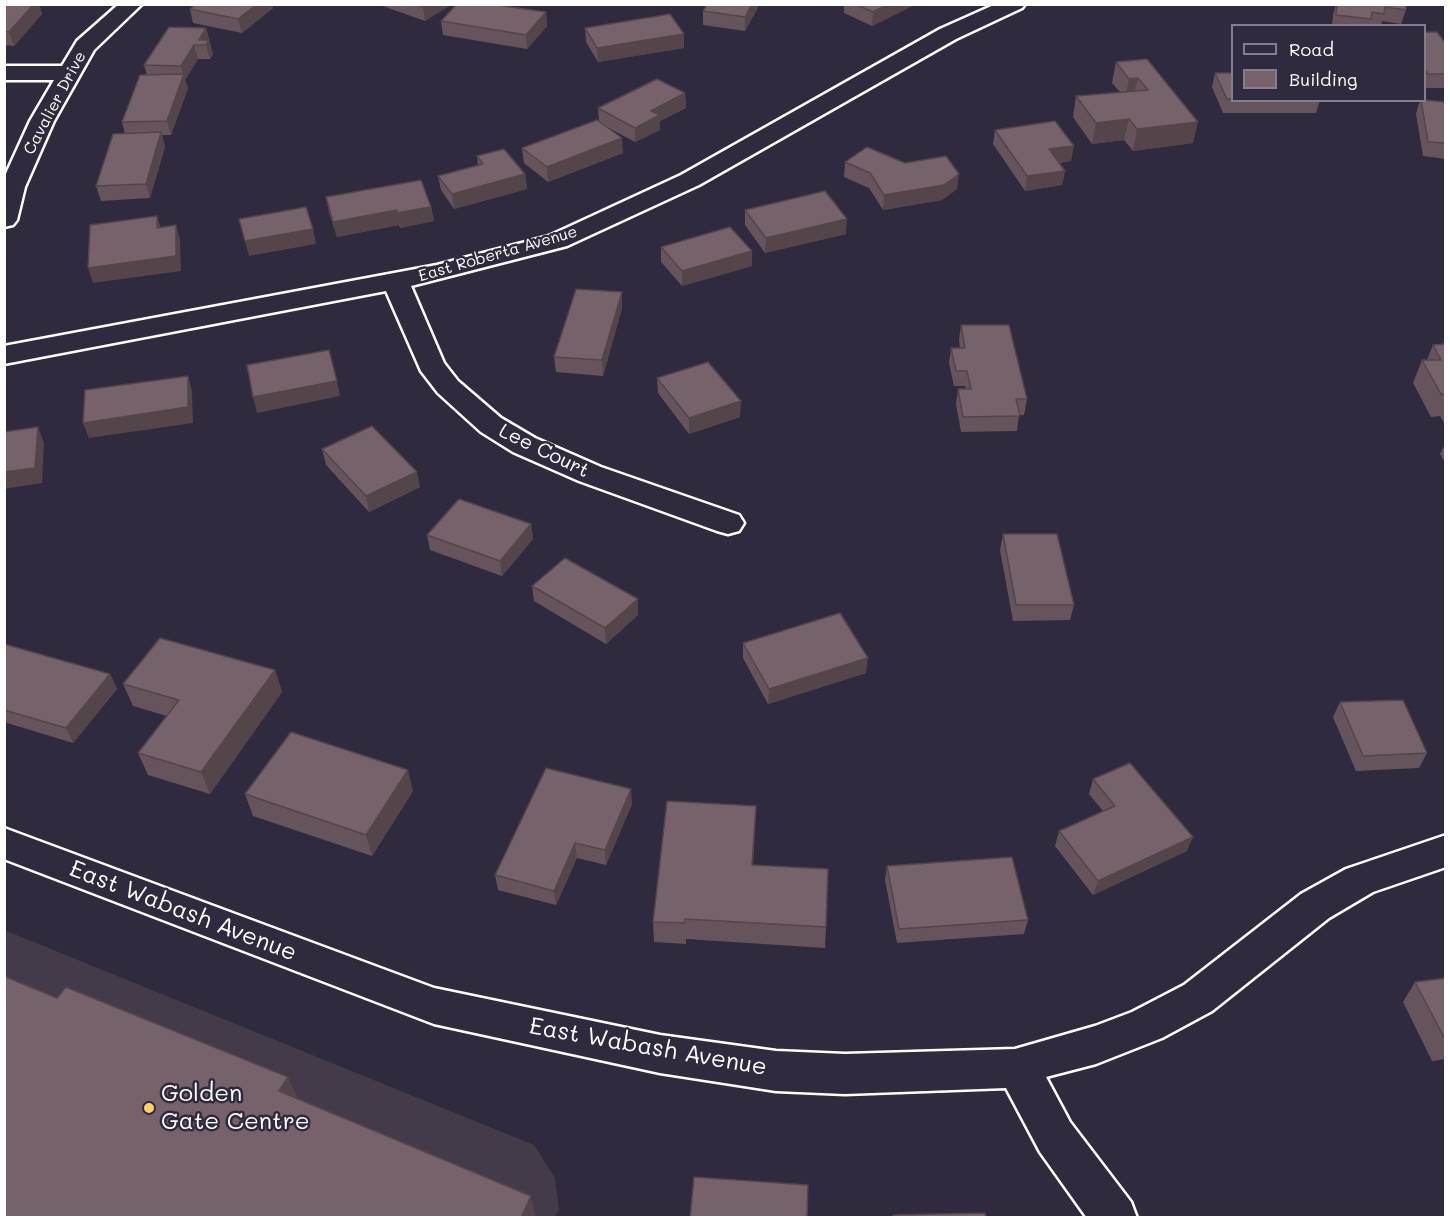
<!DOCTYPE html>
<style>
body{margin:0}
#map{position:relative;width:1450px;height:1222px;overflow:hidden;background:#2f2a3d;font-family:Mali,sans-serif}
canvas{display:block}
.frame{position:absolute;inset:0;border:6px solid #fff;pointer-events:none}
.legend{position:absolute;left:1231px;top:24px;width:195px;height:78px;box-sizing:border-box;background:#2f2a3d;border:2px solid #827f8b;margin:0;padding:8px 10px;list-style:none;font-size:18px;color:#fff}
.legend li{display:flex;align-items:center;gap:12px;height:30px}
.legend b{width:30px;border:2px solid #827f8b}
</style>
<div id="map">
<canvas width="1450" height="1222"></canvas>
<div class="frame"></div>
<ul class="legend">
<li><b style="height:8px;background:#2f2a3d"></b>Road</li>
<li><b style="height:16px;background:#76626a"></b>Building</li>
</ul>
</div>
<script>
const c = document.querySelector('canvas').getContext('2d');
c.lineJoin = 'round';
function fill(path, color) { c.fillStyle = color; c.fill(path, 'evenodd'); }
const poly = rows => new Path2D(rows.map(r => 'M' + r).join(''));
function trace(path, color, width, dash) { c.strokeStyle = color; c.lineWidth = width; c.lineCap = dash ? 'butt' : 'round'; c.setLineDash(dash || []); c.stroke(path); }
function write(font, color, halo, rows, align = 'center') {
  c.font = font + ' Mali,sans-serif'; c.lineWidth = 5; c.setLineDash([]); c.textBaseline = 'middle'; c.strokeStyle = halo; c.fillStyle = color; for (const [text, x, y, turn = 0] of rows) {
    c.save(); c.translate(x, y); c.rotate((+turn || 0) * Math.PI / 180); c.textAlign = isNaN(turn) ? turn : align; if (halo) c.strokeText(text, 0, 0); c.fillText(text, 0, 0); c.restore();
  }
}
const built = poly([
 [4,930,534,1145,555,1178,559,1210,555,1217,5,1217]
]);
const minor = poly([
 [119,4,142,4,94,50,54,121,25,187,17,220,13,225,4,227,4,178,30,121,54,80,4,80,4,66,62,66,77,41,119,4],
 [996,4,1025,4,1022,8,956,39,699,185,567,246,411,286,444,363,458,381,501,418,535,438,601,467,739,515,744,523,739,531,728,534,717,531,579,481,513,452,481,432,438,393,421,371,386,291,4,364,4,346,437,265,549,236,681,175,940,29,996,4],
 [4,828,434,988,660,1035,776,1051,845,1054,1015,1049,1095,1026,1132,1012,1184,985,1301,894,1346,869,1446,835,1446,867,1373,892,1329,918,1212,1011,1162,1038,1096,1064,1046,1077,1070,1122,1131,1202,1137,1218,1087,1218,1040,1152,1006,1088,845,1094,776,1091,660,1073,434,1024,4,859,4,828]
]);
const wall = poly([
 [4,4,39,4,42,14,14,46,4,45],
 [196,4,272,4,273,8,242,33,193,23,190,9],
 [377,4,452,4,425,21],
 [760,4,745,31,703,25,703,11],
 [844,4,916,4,872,26,844,13],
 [1336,4,1406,4,1406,10,1401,24,1382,21,1381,26,1332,26,1333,15],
 [546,12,547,26,527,49,443,35,441,21],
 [206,28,213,54,210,59,198,59,185,80,188,88,171,135,162,135,165,147,150,198,101,201,96,186,125,134,122,122,147,75,144,65],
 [585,28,684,34,684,48,598,62,586,42],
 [1425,32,1446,44,1446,88,1425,88],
 [1147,59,1193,143,1133,151,1124,140,1092,144,1073,117,1076,96,1120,92,1112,83,1116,62],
 [1215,73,1233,73,1233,100,1320,100,1316,113,1223,113,1212,87],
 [685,93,686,108,660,121,660,130,635,142,605,126,623,153,548,182,524,163,522,148,599,121,598,108],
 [1420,100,1446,102,1446,159,1423,156,1416,114],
 [995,130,1071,161,1059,163,1065,171,1062,185,1025,191,993,144],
 [477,156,525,174,527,189,454,209,441,190,438,176,478,165],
 [845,162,957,189,942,200,883,210,869,188,844,177],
 [326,197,431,207,434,221,400,228,399,225,337,237,329,212],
 [745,210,846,234,765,253,745,225],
 [661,247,752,251,752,266,682,286,661,262],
 [622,292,622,308,603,376,556,372,554,357],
 [961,325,1027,399,1024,415,1019,415,1017,431,961,432,956,404,958,389,966,389,965,386,954,386,949,363,951,348,960,348,959,340],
 [1446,339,1446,426,1440,416,1431,417,1413,383,1422,360,1427,360,1433,345,1443,344],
 [657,378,740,417,689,434,658,393],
 [1446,442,1446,465,1440,454],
 [322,449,420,487,369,512,326,465],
 [531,524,533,539,502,576,430,550,427,535],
 [1003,534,1074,605,1070,620,1013,621,1000,550],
 [532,586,638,615,606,644,534,601],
 [743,643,866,673,768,704,743,658],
 [4,644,110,674,117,689,73,743,4,722],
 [275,670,282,692,210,794,148,775,138,753,167,716,133,706,123,684],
 [1340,702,1427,753,1419,768,1356,771,1333,717],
 [1093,779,1187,851,1093,895,1055,846,1059,831,1103,811,1089,794],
 [413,791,372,856,253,816,245,794],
 [632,804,606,865,577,858,556,905,498,890,495,875],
 [756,806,753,865,826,927,825,948,686,939,686,944,654,942,653,922],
 [887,866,1028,920,1024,934,897,943,885,880],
 [1446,978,1446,1059,1432,1061,1403,1002,1415,982]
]);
const shadedWall = poly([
 [34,4,39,4,42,14,14,46,9,32],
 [257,4,272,4,273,8,242,33,238,19],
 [427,4,452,4,425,21,423,7],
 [752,4,760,4,745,31,745,17],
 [889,4,916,4,872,26,873,12],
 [546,12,547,26,527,49,526,35],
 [206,28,213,54,210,59,206,45,199,40],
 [684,34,684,48,598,62,597,48],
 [194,45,198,59,185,80,188,88,171,135,167,121,183,75,181,66],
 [1138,78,1133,98,1125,100,1129,79],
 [685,93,686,108,660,121,660,130,635,142,635,128,651,111],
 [1129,119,1124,140,1092,144,1096,123],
 [1198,122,1193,143,1133,151,1137,129],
 [161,132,165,147,150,198,146,184],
 [622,138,623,153,548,182,547,167],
 [1074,146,1071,161,1047,164,1049,149],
 [1065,171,1062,185,1025,191,1027,176],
 [525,174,527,189,454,209,452,194],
 [959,174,957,189,942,200,883,210,884,195],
 [431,207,434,221,400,228,397,213],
 [397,210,399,225,337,237,333,222],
 [157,216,162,231,157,228],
 [847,219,846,234,765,253,766,238],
 [176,225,180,240,181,271,93,283,88,268],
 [313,229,316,244,249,256,245,241],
 [752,251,752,266,682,286,682,271],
 [622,292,622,308,603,376,602,360],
 [188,376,192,391,193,423,89,438,83,423],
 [337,381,340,396,257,413,253,397],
 [741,401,740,417,689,434,689,418],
 [38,427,44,443,42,483,4,489,4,472],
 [417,472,420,487,369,512,366,496],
 [531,524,533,539,502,576,500,561],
 [638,599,638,615,606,644,605,628],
 [868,658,866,673,768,704,769,689],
 [275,670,282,692,210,794,201,772],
 [110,674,117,689,73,743,66,728],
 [408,770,413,791,372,856,366,835],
 [631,789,632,804,606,865,605,850],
 [756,806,755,827,751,886,752,865],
 [1193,837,1187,851,1093,895,1098,881],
 [575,843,577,858,556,905,554,891],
 [288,1077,299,1101,279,1091],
 [531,1196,536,1218,521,1218]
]);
const building = poly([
 [4,4,34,4,9,32,4,31,4,4],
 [196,4,257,4,238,19,190,9,196,4],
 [415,4,427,4,423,7,415,4],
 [457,4,490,4,546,12,526,35,441,21,457,4],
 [707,4,752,4,745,17,703,11,707,4],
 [855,4,889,4,873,12,855,4],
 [1337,4,1406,4,1406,10,1385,7,1384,14,1372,12,1371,19,1336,15,1337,4],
 [670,14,684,34,597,48,585,28,670,14],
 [169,27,206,28,199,40,209,40,206,45,194,45,181,66,144,65,169,27],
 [1425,32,1437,32,1446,44,1446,74,1428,74,1425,69,1425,32],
 [1147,59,1198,122,1137,129,1129,119,1096,123,1076,96,1148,90,1138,78,1129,79,1116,62,1147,59],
 [1215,73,1233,73,1233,99,1227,99,1215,73],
 [184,74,167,121,122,122,140,75,184,74],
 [657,79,685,93,651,111,660,115,635,128,598,108,657,79],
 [1421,100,1425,100,1446,102,1446,143,1428,142,1421,100],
 [597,120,622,138,547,167,522,148,597,120],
 [1055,121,1074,146,1049,149,1065,171,1027,176,995,130,1055,121],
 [161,132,146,184,96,186,113,134,161,132],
 [867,147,905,163,946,156,959,174,944,185,884,195,870,173,845,162,867,147],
 [504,149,525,174,452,194,438,176,483,164,477,156,504,149],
 [421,180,431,207,397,213,397,210,333,222,326,197,421,180],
 [825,191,847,219,766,238,745,210,825,191],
 [306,207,313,229,245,241,239,219,306,207],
 [157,216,157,228,176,225,176,256,88,268,90,225,157,216],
 [730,227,752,251,682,271,661,247,730,227],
 [576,289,622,292,602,360,554,357,576,289],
 [961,325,1009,325,1027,399,1016,399,1020,416,963,417,958,389,971,389,967,371,956,371,951,348,965,348,961,325],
 [1446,344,1446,394,1441,394,1422,360,1441,360,1433,345,1446,344],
 [329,350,337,381,253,397,247,365,329,350],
 [708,362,741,401,689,418,657,378,708,362],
 [188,376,188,407,83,423,85,390,188,376],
 [372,426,417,472,366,496,322,449,372,426],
 [38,427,35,468,4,472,4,432,38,427],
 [459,499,531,524,500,561,427,535,459,499],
 [1003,534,1057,534,1074,605,1016,605,1003,534],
 [565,558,638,599,605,628,532,586,565,558],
 [840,613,868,658,769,689,743,643,840,613],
 [160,638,275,670,201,772,138,753,179,700,123,684,160,638],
 [4,644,110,674,66,728,4,710,4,644],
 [1403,700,1427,753,1363,756,1340,702,1403,700],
 [291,732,408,770,366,835,245,794,291,732],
 [1130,763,1193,837,1098,881,1059,831,1115,806,1093,779,1130,763],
 [546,768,631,789,605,850,575,843,554,891,495,875,546,768],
 [667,801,756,806,752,865,828,869,826,927,685,919,685,923,653,922,667,801],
 [1012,857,1028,920,899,929,887,866,1012,857],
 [4,976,57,998,66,987,288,1077,279,1091,531,1196,521,1218,4,1218,4,976],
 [1446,978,1446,1041,1415,982,1446,978],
 [694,1177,808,1185,807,1218,690,1218,694,1177],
 [985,1213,986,1218,893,1218,893,1215,985,1213]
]);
const markers = [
 [149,1108,6,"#ffd166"]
];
const farStreetnames = [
 ["Cavalier Drive",55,103,-62],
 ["East Roberta Avenue",498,254,-16]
];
const streetNames = [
 ["Lee Court",544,451,26]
];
const nearStreetnames = [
 ["East Wabash Avenue",183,911,21],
 ["East Wabash Avenue",648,1047,10]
];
const nearPoinames = [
 ["Golden",161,1094],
 ["Gate Centre",161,1122]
];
fill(built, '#443b4a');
trace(minor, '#fff', 5);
fill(minor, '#2f2a3d');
fill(wall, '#65545b');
fill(shadedWall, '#53454a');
fill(building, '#76626a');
trace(building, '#53454a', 1.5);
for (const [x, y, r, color] of markers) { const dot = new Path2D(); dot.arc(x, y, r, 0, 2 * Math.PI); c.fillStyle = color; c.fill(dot); trace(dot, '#2f2a3d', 2); }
write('16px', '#fff', '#2f2a3d', farStreetnames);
write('20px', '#fff', '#2f2a3d', streetNames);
write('24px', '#fff', '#2f2a3d', nearStreetnames);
write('24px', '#fff', '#2f2a3d', nearPoinames, 'left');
</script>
